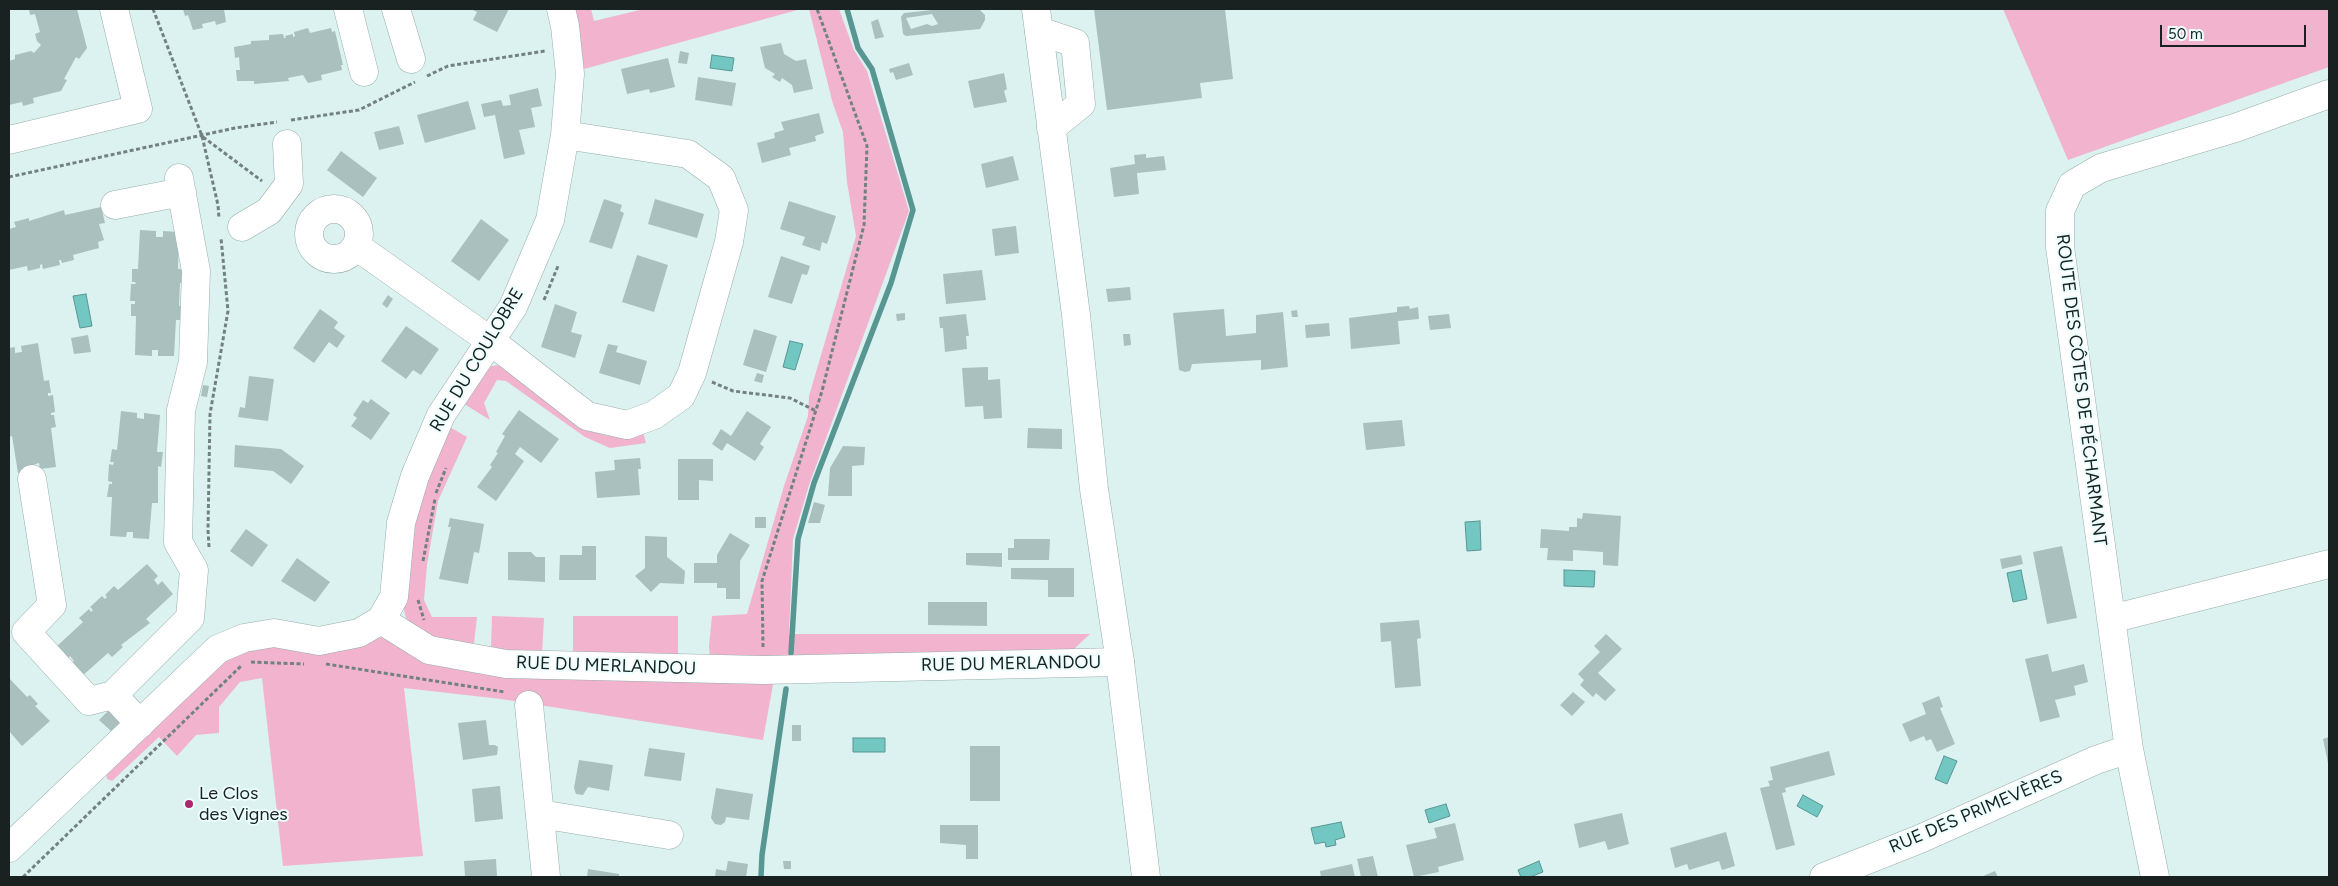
<!DOCTYPE html>
<meta charset="utf-8">
<style>
body{margin:0}
#map{position:relative;width:2338px;height:886px;overflow:hidden;background:#dbf2f0;font-family:Figtree,sans-serif}
canvas{display:block}
.frame{position:absolute;inset:0;border:10px solid #192221;pointer-events:none}
.scale{position:absolute;left:2160px;top:25px;width:146px;height:22px;box-sizing:border-box;border:2px solid #192221;border-top:0;padding-left:6px;font-size:15px;line-height:18px;white-space:nowrap;color:#192221;-webkit-text-stroke:4px #ecfefd;paint-order:stroke}
</style>
<div id="map">
<canvas width="2338" height="886"></canvas>
<div class="frame"></div>
<div class="scale">50 m</div>
</div>
<script>
const c = document.querySelector('canvas').getContext('2d');
c.lineJoin = 'round';
function fill(path, color) { c.fillStyle = color; c.fill(path, 'evenodd'); }
const poly = rows => new Path2D(rows.map(r => 'M' + r).join(''));
function trace(path, color, width, dash) { c.strokeStyle = color; c.lineWidth = width; c.lineCap = dash ? 'butt' : 'round'; c.setLineDash(dash || []); c.stroke(path); }
function write(font, color, halo, rows, align = 'center') {
  c.font = font + ' Figtree,sans-serif'; c.lineWidth = 4; c.setLineDash([]); c.textBaseline = 'middle'; c.strokeStyle = halo; c.fillStyle = color; for (const [text, x, y, turn = 0] of rows) {
    c.save(); c.translate(x, y); c.rotate((+turn || 0) * Math.PI / 180); c.textAlign = isNaN(turn) ? turn : align; if (halo) c.strokeText(text, 0, 0); c.fillText(text, 0, 0); c.restore();
  }
}
const green = poly([
 [574,9,591,9,594,21,644,9,801,9,584,69],
 [809,9,839,9,854,50,867,71,909,211,809,485,793,539,789,634,1090,634,1073,650,710,658,709,646,712,616,747,614,784,486,808,416,809,396,856,236,847,182,843,132,833,104],
 [2003,9,2329,9,2329,67,2068,160],
 [502,365,585,426,605,435,616,437,643,432,646,443,610,448,585,437,506,381,497,380,484,403,490,420,461,402,483,367],
 [448,426,467,437,438,501,427,565,424,600,432,617,477,617,474,643,438,643,419,632,406,618,401,597,411,530,427,475],
 [492,616,544,618,542,654,491,648],
 [573,616,678,616,678,658,573,655],
 [382,637,428,659,774,679,763,740,501,699,404,688,423,856,283,866,262,678,240,682,219,707,219,733,196,735,177,756,159,737,112,781,107,779,105,770,220,661,251,645,343,650]
]);
const water = poly([
 [712,55,734,58,732,71,710,68,712,55],
 [86,294,92,326,80,328,73,296,86,294],
 [790,341,803,344,795,370,783,367,790,341],
 [1480,521,1481,550,1467,551,1465,522,1480,521],
 [1564,570,1595,571,1594,587,1564,586,1564,570],
 [2021,570,2027,599,2013,602,2007,573,2021,570],
 [853,738,885,738,885,752,853,752,853,738],
 [1944,756,1957,761,1947,784,1935,779,1944,756],
 [1803,795,1823,806,1817,817,1797,806,1803,795],
 [1446,804,1450,816,1429,823,1425,810,1446,804],
 [1341,822,1345,837,1335,840,1336,845,1326,847,1325,842,1315,844,1311,828,1341,822],
 [1539,861,1543,872,1530,877,1521,877,1518,870,1539,861]
]);
const stream = poly([
 [791,653,798,539,814,483,891,283,913,210,872,69,858,48,847,9],
 [761,877,762,855,786,689]
]);
const building = poly([
 [29,9,77,9,87,48,79,59,76,57,64,79,67,80,61,91,33,98,34,103,23,106,22,102,9,105,9,61,15,59,15,55,31,51,34,53,41,45,37,41,35,34,40,32,35,14,30,15],
 [183,9,224,9,226,22,216,25,215,21,202,24,203,28,193,30,188,15,185,16],
 [471,9,509,9,497,32,473,20,477,12],
 [942,9,979,9,985,15,985,20,980,29,906,36,903,34,901,17,904,13],
 [932,14,938,24,932,26,927,24,911,29,906,18],
 [1094,9,1225,9,1233,79,1200,83,1202,98,1107,110],
 [878,19,884,37,875,39,871,22],
 [308,28,310,33,331,28,332,32,335,31,343,65,341,65,342,70,321,75,322,80,308,83,303,75,288,78,289,81,254,84,254,81,237,81,236,70,240,70,239,57,235,58,234,47,251,44,251,41,269,40,269,35,283,34,284,38,286,38,285,36,293,34,293,37,295,36,294,32],
 [781,43,784,54,796,61,806,59,813,89,794,93,792,85,782,78,780,82,772,77,775,74,765,68,760,47],
 [680,51,689,53,687,64,678,63],
 [668,58,675,87,650,93,649,89,627,94,621,69],
 [909,63,913,75,896,80,893,72,890,73,889,69],
 [1004,73,1007,89,1004,91,1007,102,974,108,968,81],
 [698,77,736,83,732,106,695,100],
 [538,88,542,106,531,108,535,127,519,130,525,154,504,159,495,115,484,117,481,104,501,100,503,106,511,105,509,95],
 [468,101,476,129,425,143,417,115],
 [819,113,824,133,815,136,816,141,789,148,791,155,762,163,757,143,775,138,774,133,784,130,781,122],
 [399,126,404,144,379,150,374,132],
 [341,151,377,178,363,197,327,170],
 [1146,154,1146,158,1164,156,1166,170,1137,173,1139,194,1114,197,1110,168,1135,164,1134,155],
 [1013,156,1019,180,986,188,981,164],
 [604,199,622,205,620,211,624,213,612,249,589,242],
 [655,199,704,214,697,238,648,224],
 [789,201,836,216,827,244,822,242,820,251,802,245,805,237,780,229],
 [101,207,105,223,99,224,104,240,98,242,99,248,73,255,74,260,62,263,61,260,59,260,60,265,43,269,42,264,40,265,40,268,28,271,27,266,9,270,9,229,16,227,14,222,29,218,29,221,64,210,65,215],
 [481,219,509,240,479,281,451,261],
 [1016,226,1019,253,995,256,992,229],
 [140,230,156,231,156,237,163,237,163,231,179,232,178,269,183,269,183,283,180,283,179,306,182,306,182,320,176,320,174,356,158,356,158,350,152,350,152,356,135,355,136,316,131,316,131,304,135,304,135,301,130,301,131,284,136,284,135,282,132,282,132,269,138,269],
 [637,255,668,265,654,312,622,302],
 [781,256,810,266,807,275,802,274,792,304,768,297],
 [982,270,986,300,946,304,943,274],
 [1130,287,1131,300,1108,302,1106,289],
 [388,295,393,299,387,308,382,304],
 [555,304,577,312,571,332,582,335,575,358,541,347],
 [1409,306,1410,309,1418,307,1419,319,1398,321,1400,344,1351,349,1349,318,1397,312,1397,307],
 [320,309,338,322,334,328,345,336,337,348,329,342,314,363,293,348],
 [1224,309,1226,336,1256,333,1256,315,1283,312,1288,367,1261,370,1261,360,1192,364,1190,371,1185,372,1179,370,1173,313],
 [1297,310,1298,317,1292,317,1291,311],
 [905,313,905,320,897,321,896,314],
 [966,314,969,336,966,336,967,349,945,352,943,328,940,328,939,317],
 [1449,314,1451,328,1430,330,1428,316],
 [1329,323,1330,336,1306,338,1305,325],
 [406,326,439,349,421,375,413,370,406,379,381,361],
 [754,329,777,336,766,372,743,365],
 [1123,334,1130,334,1131,345,1124,346],
 [88,335,91,352,74,354,71,338],
 [38,343,44,381,49,380,51,393,48,393,48,396,53,395,55,412,51,413,51,415,54,415,56,427,51,428,56,467,40,469,39,463,33,465,34,470,18,473,12,436,9,437,9,348,15,347,15,353,22,352,21,346],
 [608,344,618,346,616,352,647,361,640,385,599,373],
 [988,367,988,380,1000,379,1002,418,984,419,983,406,965,407,962,368],
 [757,373,764,375,762,383,754,381],
 [249,376,274,379,268,421,238,417,240,407,245,408],
 [203,385,209,386,207,397,201,396],
 [371,399,390,413,371,440,351,426,357,418,353,415,363,400,368,403],
 [519,410,559,439,541,463,520,447,515,454,524,461,496,501,477,487,492,467,490,465,498,453,496,452,505,436,502,434],
 [121,411,137,413,137,418,144,419,144,413,160,415,157,452,163,452,161,467,158,466,158,503,152,503,149,539,133,538,133,532,127,532,126,537,110,536,112,497,107,497,109,484,112,484,112,482,108,481,109,464,113,465,114,462,110,462,112,449,117,450],
 [747,411,771,427,760,444,764,447,755,461,727,443,722,451,712,444,721,429,731,436],
 [1402,420,1405,446,1366,450,1363,423],
 [1028,428,1062,429,1062,449,1027,448],
 [235,445,281,449,304,466,291,484,273,471,234,467],
 [843,446,865,447,864,465,852,466,852,496,828,496,830,468],
 [640,458,641,469,638,469,640,495,597,498,595,472,615,470,614,460],
 [678,459,713,459,713,481,699,480,699,500,678,500],
 [814,502,825,505,820,523,808,523],
 [1583,513,1621,516,1618,566,1603,565,1603,552,1573,550,1573,561,1547,560,1548,548,1540,548,1541,529,1569,531,1569,527,1577,527,1577,518,1582,519],
 [755,517,766,517,766,528,755,528],
 [450,518,484,524,479,553,474,552,468,584,439,579,451,527,448,527],
 [246,529,268,545,252,567,230,551],
 [730,533,750,545,740,561,740,599,726,599,726,588,717,588,717,583,694,583,694,563,717,563,717,555],
 [645,536,667,537,667,557,685,571,684,584,660,583,651,592,635,576,645,568],
 [1014,539,1050,539,1049,560,1008,560,1008,548,1014,548],
 [582,546,596,546,596,580,559,580,560,555,582,555],
 [2062,546,2077,618,2047,624,2033,552],
 [508,552,531,552,536,557,545,557,545,582,508,580],
 [966,553,1002,553,1002,567,966,565],
 [2021,555,2023,564,2002,569,2000,559],
 [297,558,330,582,315,602,281,581],
 [147,564,158,576,154,580,158,585,162,581,173,594,146,619,150,623,121,645,123,647,112,657,108,653,81,677,70,665,74,661,70,656,66,660,55,648,83,622,79,618,89,609,91,612,93,610,90,607,102,596,105,599,107,597,105,595,114,586,118,590],
 [1011,568,1074,568,1074,597,1048,597,1048,580,1011,579],
 [928,602,987,602,987,626,928,625],
 [1419,620,1421,638,1417,639,1421,686,1395,688,1391,641,1381,642,1380,623],
 [1606,634,1622,649,1598,673,1616,690,1605,701,1596,693,1593,697,1580,685,1584,680,1578,674,1600,652,1594,646],
 [2048,654,2052,672,2084,664,2088,682,2074,686,2076,695,2055,700,2060,717,2040,722,2025,659],
 [9,678,27,697,30,695,38,704,35,706,50,721,22,746,9,731],
 [1573,692,1585,702,1572,716,1560,705],
 [1939,696,1943,707,1940,708,1955,744,1937,752,1931,739,1926,741,1924,736,1910,742,1902,724,1926,714,1922,703],
 [111,708,123,720,111,731,99,720],
 [486,720,489,745,495,745,498,747,497,755,463,760,458,723],
 [792,725,801,725,801,741,792,741],
 [2329,737,2329,763,2328,763,2323,739],
 [970,746,1000,746,1000,801,970,801],
 [649,748,685,753,681,781,644,776],
 [1829,751,1835,775,1785,788,1786,792,1782,793,1795,845,1776,850,1760,788,1770,786,1768,781,1773,780,1770,767],
 [579,760,613,765,609,791,588,787,583,795,576,794,574,788],
 [500,786,503,819,475,822,472,789],
 [716,788,753,794,749,820,726,817,725,822,721,825,715,824,711,818],
 [1622,813,1629,844,1608,850,1605,841,1579,848,1574,824],
 [1455,823,1464,860,1438,867,1439,872,1414,877,1406,845,1437,838,1434,828],
 [940,825,978,825,978,859,966,859,966,845,940,843],
 [1726,832,1735,866,1722,870,1719,861,1689,870,1687,864,1675,868,1670,848],
 [1373,856,1378,877,1361,877,1357,859],
 [496,859,497,877,465,877,464,861],
 [728,861,748,864,746,877,715,877,716,869,726,871],
 [783,861,791,861,791,869,784,869],
 [1352,864,1355,877,1321,877,1320,871],
 [588,869,619,874,619,877,587,877],
 [1995,871,1998,877,1981,877]
]);
const path = poly([
 [153,9,202,136,218,205,219,219],
 [427,76,448,66,545,51],
 [291,120,359,110,415,82],
 [203,137,262,181],
 [9,177,235,128,277,122],
 [544,300,558,266],
 [712,382,733,391,790,398,816,411],
 [436,493,446,468],
 [209,547,208,530,210,414,228,311,221,238],
 [423,561,435,499],
 [418,600,424,620],
 [763,647,762,581,822,391,864,225,867,146,817,9],
 [251,662,304,664],
 [326,664,505,692],
 [23,877,241,666]
]);
const minor = poly([
 [348,9,364,72],
 [396,9,411,59],
 [1039,31,1075,43,1081,104,1051,128],
 [9,140,138,109,114,9],
 [115,205,182,192],
 '309 234a25 25 0 1 1 50 0a25 25 0 1 1-50 0Z',
 [242,227,269,211,289,184,287,144],
 [356,246,492,342,587,416,627,425,654,415,681,396,692,373,729,242,734,210,721,178,688,154,565,135],
 [32,479,52,605,26,632,89,701,113,695,140,724],
 [2111,619,2329,564],
 [381,620,429,650,506,664,763,670,1120,662],
 [381,620,394,597,401,523,415,476,441,415,513,307,550,220,565,135,570,74,565,26,561,9],
 [113,695,190,618,194,570,178,542,181,410,193,362,196,271,179,178],
 [529,705,546,877],
 [540,814,669,835],
 [9,848,218,649,244,638,274,633,319,641,359,633,381,620],
 [1824,877,1920,839,2096,760,2129,749],
 [2155,877,2129,749,2060,247,2060,211,2072,185,2101,168,2235,128,2329,94]
]);
const major = poly([
 [1036,9,1076,315,1094,489,1120,662,1146,877]
]);
const markers = [
 [189,804,5,"#ac2770"]
];
const streetNames = [
 ["RUE DU COULOBRE",477,360,-59],
 ["ROUTE DES CÔTES DE PÉCHARMANT",2081,390,83],
 ["RUE DU MERLANDOU",1011,664,-1],
 ["RUE DU MERLANDOU",606,666,2],
 ["RUE DES PRIMEVÈRES",1976,812,-23]
];
const poiNames = [
 ["Le Clos",199,794],
 ["des Vignes",199,815]
];
fill(green, '#f2b3ce');
fill(water, '#73c7c3');
trace(water, '#589692', 1);
trace(stream, '#589692', 5.5);
fill(building, '#a9c0be');
trace(minor, '#97adab', 29);
trace(major, '#97adab', 29);
trace(path, '#738281', 3, [4, 2.5]);
trace(minor, '#fff', 28);
trace(major, '#fff', 28);
for (const [x, y, r, color] of markers) { const dot = new Path2D(); dot.arc(x, y, r, 0, 2 * Math.PI); c.fillStyle = color; c.fill(dot); trace(dot, '#ecfefd', 2); }
write('18px', '#192221', '#ecfefd', streetNames);
write('18px', '#192221', '#ecfefd', poiNames, 'left');
</script>
